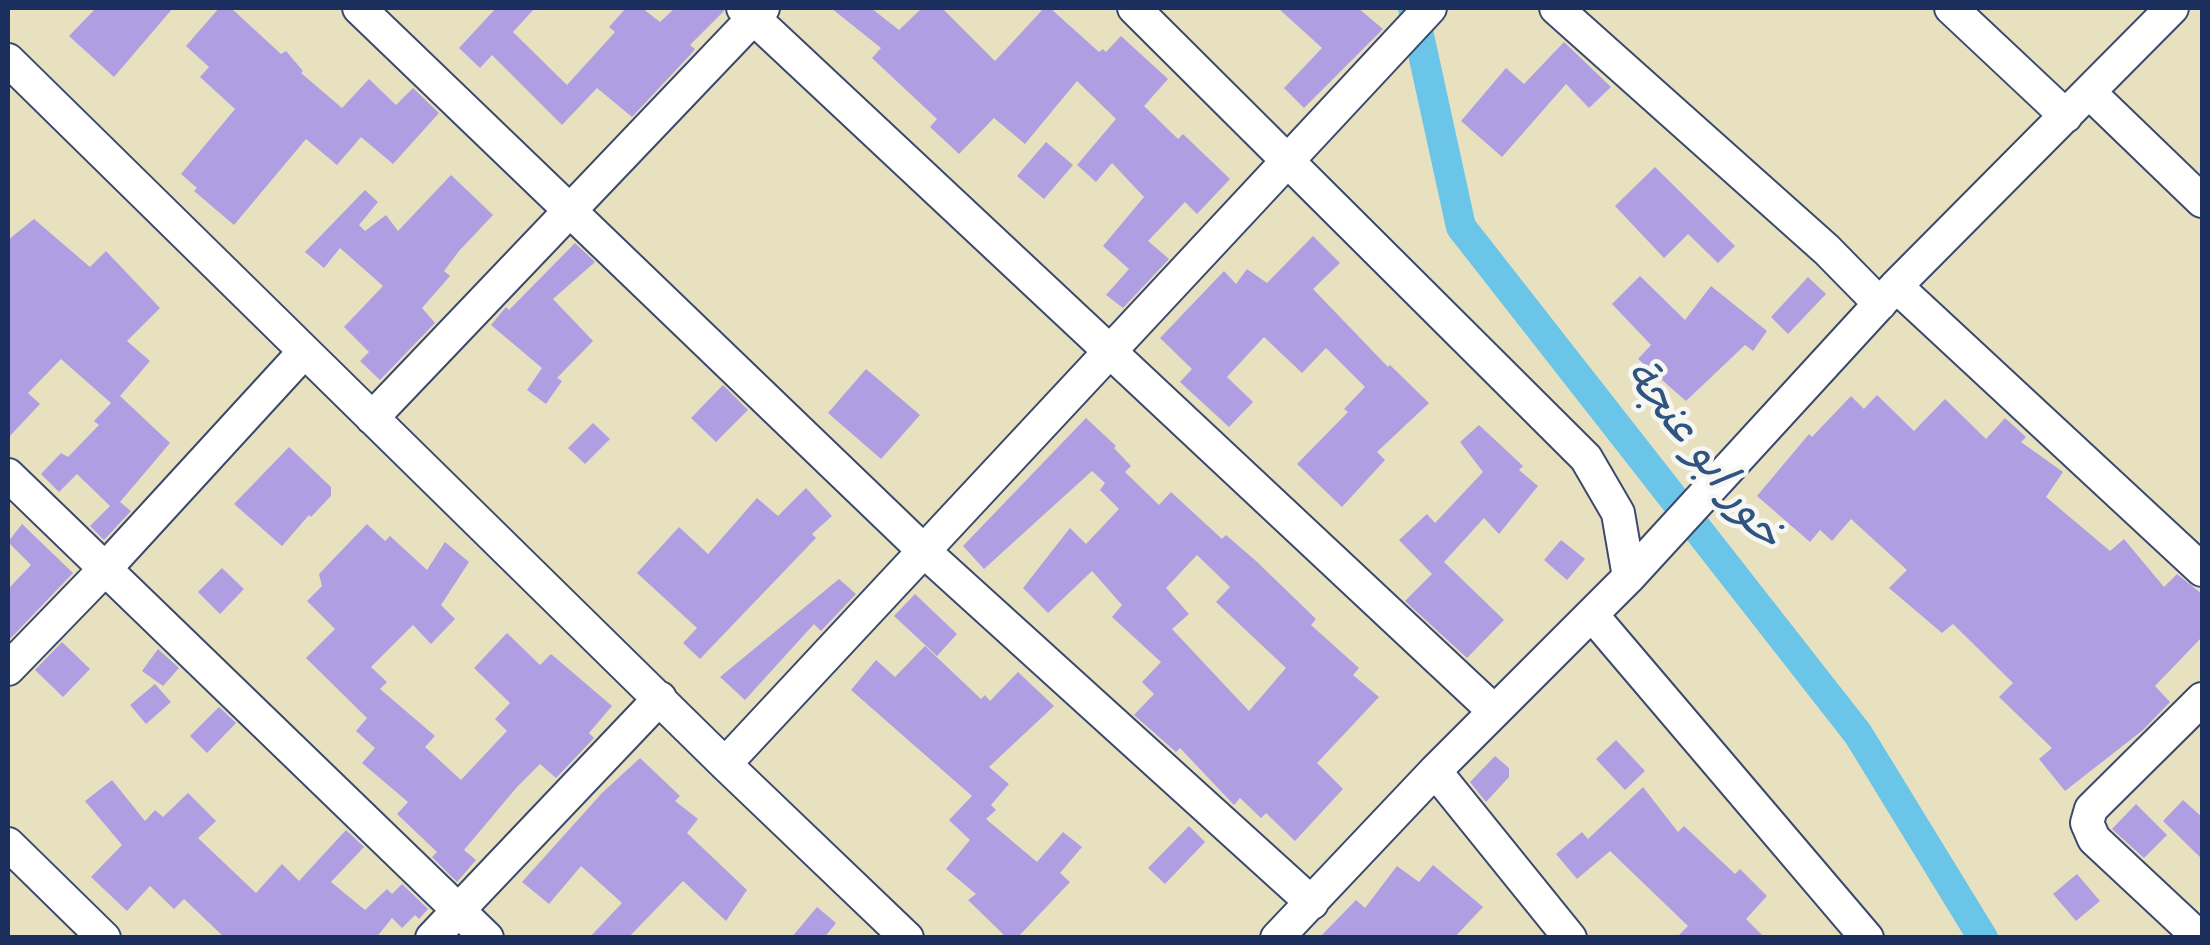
<!DOCTYPE html>
<meta charset="utf-8">
<style>
body{margin:0}
#map{position:relative;width:2210px;height:945px;overflow:hidden;background:#e8e1c0;font-family:"Indie Flower",sans-serif}
canvas{display:block}
.frame{position:absolute;inset:0;border:10px solid #1b2f5e;pointer-events:none}
</style>
<div id="map">
<canvas width="2210" height="945"></canvas>
<div class="frame"></div>
</div>
<script>
const c = document.querySelector('canvas').getContext('2d');
c.lineJoin = 'round';
const poly = rows => new Path2D(rows.map(r => 'M' + r).join(''));
function trace(path, color, width, dash) { c.strokeStyle = color; c.lineWidth = width; c.lineCap = dash ? 'butt' : 'round'; c.setLineDash(dash || []); c.stroke(path); }
function fill(path, color) { c.fillStyle = color; c.fill(path, 'evenodd'); }
function write(font, color, halo, rows, align = 'center') {
  c.font = font + ' "Indie Flower","Playpen Sans Arabic",sans-serif'; c.lineWidth = 9; c.setLineDash([]); c.textBaseline = 'middle'; c.strokeStyle = halo; c.fillStyle = color; for (const [text, x, y, turn = 0] of rows) {
    c.save(); c.translate(x, y); c.rotate((+turn || 0) * Math.PI / 180); c.textAlign = isNaN(turn) ? turn : align; if (halo) c.strokeText(text, 0, 0); c.fillText(text, 0, 0); c.restore();
  }
}
const canal = poly([
 [1413,8,1461,227,1858,734,1983,938]
]);
const building = poly([
 [96,8,173,8,114,77,69,36],
 [219,8,231,8,281,54,286,51,303,71,301,73,342,108,369,79,396,105,413,88,439,113,393,164,361,137,337,165,306,139,234,225,194,191,197,188,181,174,235,109,200,77,209,67,186,46],
 [496,8,535,8,513,32,567,85,615,32,609,27,626,8,642,8,660,22,675,8,724,8,724,11,690,45,695,49,690,55,632,117,597,88,562,125,492,55,480,68,459,48],
 [831,8,871,8,899,30,922,8,942,8,995,61,1044,8,1050,8,1099,52,1103,49,1106,52,1121,36,1168,79,1144,106,1178,139,1183,134,1230,179,1197,214,1185,202,1148,241,1169,259,1123,308,1106,295,1129,269,1103,246,1144,197,1112,163,1096,182,1077,165,1116,119,1077,81,1025,144,994,118,959,154,930,127,937,119,872,58,881,48],
 [1278,8,1358,8,1383,29,1304,108,1284,88,1322,48],
 [1564,42,1611,87,1589,108,1566,84,1502,157,1461,121,1506,68,1524,84],
 [1046,142,1073,165,1044,199,1017,176],
 [1655,167,1735,246,1718,263,1688,234,1664,258,1615,206],
 [451,175,493,215,459,251,444,271,450,276,422,308,435,323,380,380,360,361,369,352,344,327,383,286,340,248,324,268,305,252,365,190,378,202,359,225,365,231,386,215,398,231],
 [34,219,90,267,106,251,160,308,127,341,150,361,120,396,170,443,120,502,131,511,104,540,90,526,110,506,77,474,59,492,41,474,61,453,68,457,99,425,94,421,111,403,61,359,28,393,40,404,8,438,8,240],
 [1313,236,1340,263,1313,289,1388,367,1390,365,1429,403,1377,452,1385,460,1342,507,1297,464,1348,412,1344,409,1365,387,1326,348,1302,373,1264,337,1227,377,1253,402,1229,427,1180,382,1192,369,1160,338,1224,271,1236,284,1247,269,1267,283],
 [575,243,595,262,553,299,593,341,557,378,562,381,546,404,527,390,542,368,491,325,506,307,509,310],
 [1640,276,1685,320,1711,286,1767,331,1753,351,1745,345,1686,401,1638,359,1651,345,1612,304],
 [1808,277,1826,294,1788,334,1771,317],
 [866,369,920,415,881,459,828,413],
 [723,385,748,410,716,442,691,418],
 [1877,395,1914,431,1945,399,1986,439,2005,418,2026,437,2021,442,2063,472,2046,497,2110,551,2124,539,2164,587,2177,574,2202,594,2202,637,2155,686,2170,702,2143,730,2065,791,2039,759,2052,748,1999,697,2013,683,1953,624,1942,633,1889,588,1907,570,1851,519,1832,541,1820,530,1810,542,1757,496,1809,434,1812,437,1851,396,1864,409],
 [1086,418,1116,446,1114,448,1131,466,1125,472,1159,505,1171,492,1222,539,1226,535,1256,561,1316,619,1311,625,1359,668,1353,675,1379,697,1317,763,1343,789,1295,841,1266,813,1261,818,1240,798,1234,805,1180,748,1176,752,1134,715,1154,694,1142,682,1161,662,1112,617,1122,605,1092,571,1048,613,1023,588,1070,528,1086,544,1119,509,1100,490,1105,483,1092,471,984,569,963,546],
 [1197,555,1230,587,1216,602,1286,668,1249,711,1172,629,1189,614,1166,588],
 [593,423,610,439,585,464,568,448],
 [1479,425,1523,466,1519,470,1538,486,1499,534,1484,518,1444,562,1504,620,1467,658,1405,601,1432,574,1399,540,1427,514,1435,523,1483,472,1460,442],
 [289,447,331,487,331,496,311,517,309,515,282,546,234,504],
 [806,488,832,516,812,534,816,538,700,659,683,643,697,628,637,573,679,527,708,554,757,498,778,516],
 [22,524,73,573,8,641,8,589,31,565,8,542],
 [367,524,385,541,390,536,427,570,445,542,469,562,441,605,455,619,431,644,413,625,371,667,387,682,380,689,435,736,425,747,461,780,507,731,495,719,510,703,474,668,507,633,540,665,551,654,612,706,589,733,594,738,556,778,540,764,517,787,464,850,476,860,457,882,432,857,437,852,397,814,408,802,362,763,375,748,356,731,367,718,306,658,335,629,307,601,322,586,319,574],
 [1561,540,1585,559,1567,580,1544,560],
 [222,568,244,589,220,614,198,592],
 [839,579,856,594,821,631,814,624,745,700,720,677],
 [915,594,957,634,937,656,894,616],
 [62,642,90,669,63,697,35,670],
 [925,646,981,699,985,695,990,701,1018,672,1054,706,989,767,1009,784,991,805,996,810,986,819,1037,862,1063,832,1082,847,1060,873,1070,882,1017,938,1007,938,968,900,976,894,946,869,970,840,949,820,972,796,851,690,876,660,895,677],
 [158,649,179,668,163,686,142,671],
 [155,684,171,702,146,724,130,705],
 [219,707,236,723,207,753,190,736],
 [1616,740,1645,771,1625,790,1596,759],
 [1495,756,1509,768,1509,777,1486,802,1470,782],
 [640,758,680,796,675,801,698,819,687,833,747,890,726,921,683,881,628,938,589,938,622,903,581,866,549,904,522,882,602,793],
 [112,780,145,821,155,810,163,817,188,793,216,821,198,838,256,893,282,864,299,881,346,830,364,847,331,882,365,910,387,889,392,894,402,884,428,909,419,919,415,915,402,928,392,918,376,938,225,938,184,899,174,909,150,886,127,911,91,877,122,845,85,801],
 [1643,787,1678,832,1684,826,1735,874,1740,869,1767,896,1746,919,1765,938,1676,938,1688,926,1610,851,1577,879,1556,854,1582,832,1588,839],
 [2183,800,2202,817,2202,859,2163,821],
 [2136,804,2167,835,2144,858,2112,829],
 [1189,826,1205,842,1165,884,1148,868],
 [1433,865,1483,907,1454,938,1319,938,1356,900,1365,908,1397,866,1419,882],
 [2077,874,2100,901,2076,921,2053,894],
 [817,907,836,923,824,938,791,938]
]);
const minor = poly([
 [359,8,925,552,1312,903],
 [743,8,1494,711],
 [1134,8,1586,458,1618,513,1629,577],
 [1556,8,1827,250,1880,304],
 [1951,8,2066,116],
 [8,60,725,764,907,938],
 [2090,93,2202,201],
 [1896,286,2202,570],
 [372,418,763,8],
 [8,475,487,938],
 [1592,615,1867,938],
 [8,669,105,569,304,352],
 [725,764,1430,8],
 [1435,771,1570,938],
 [8,844,104,938],
 [432,938,660,698],
 [1277,938,1435,771,1629,577,1896,286,2172,8],
 [2200,938,2094,839,2087,823,2091,809,2202,699]
]);
const waterNames = [
 ["خور ابو عنجة",1699,458,52]
];
trace(canal, '#6ac5e8', 30);
fill(building, '#b09ee3');
trace(minor, '#3a4a6d', 36);
trace(minor, '#fff', 32);
write('italic 45px', '#2f5480', '#f6f6f2', waterNames);
</script>
